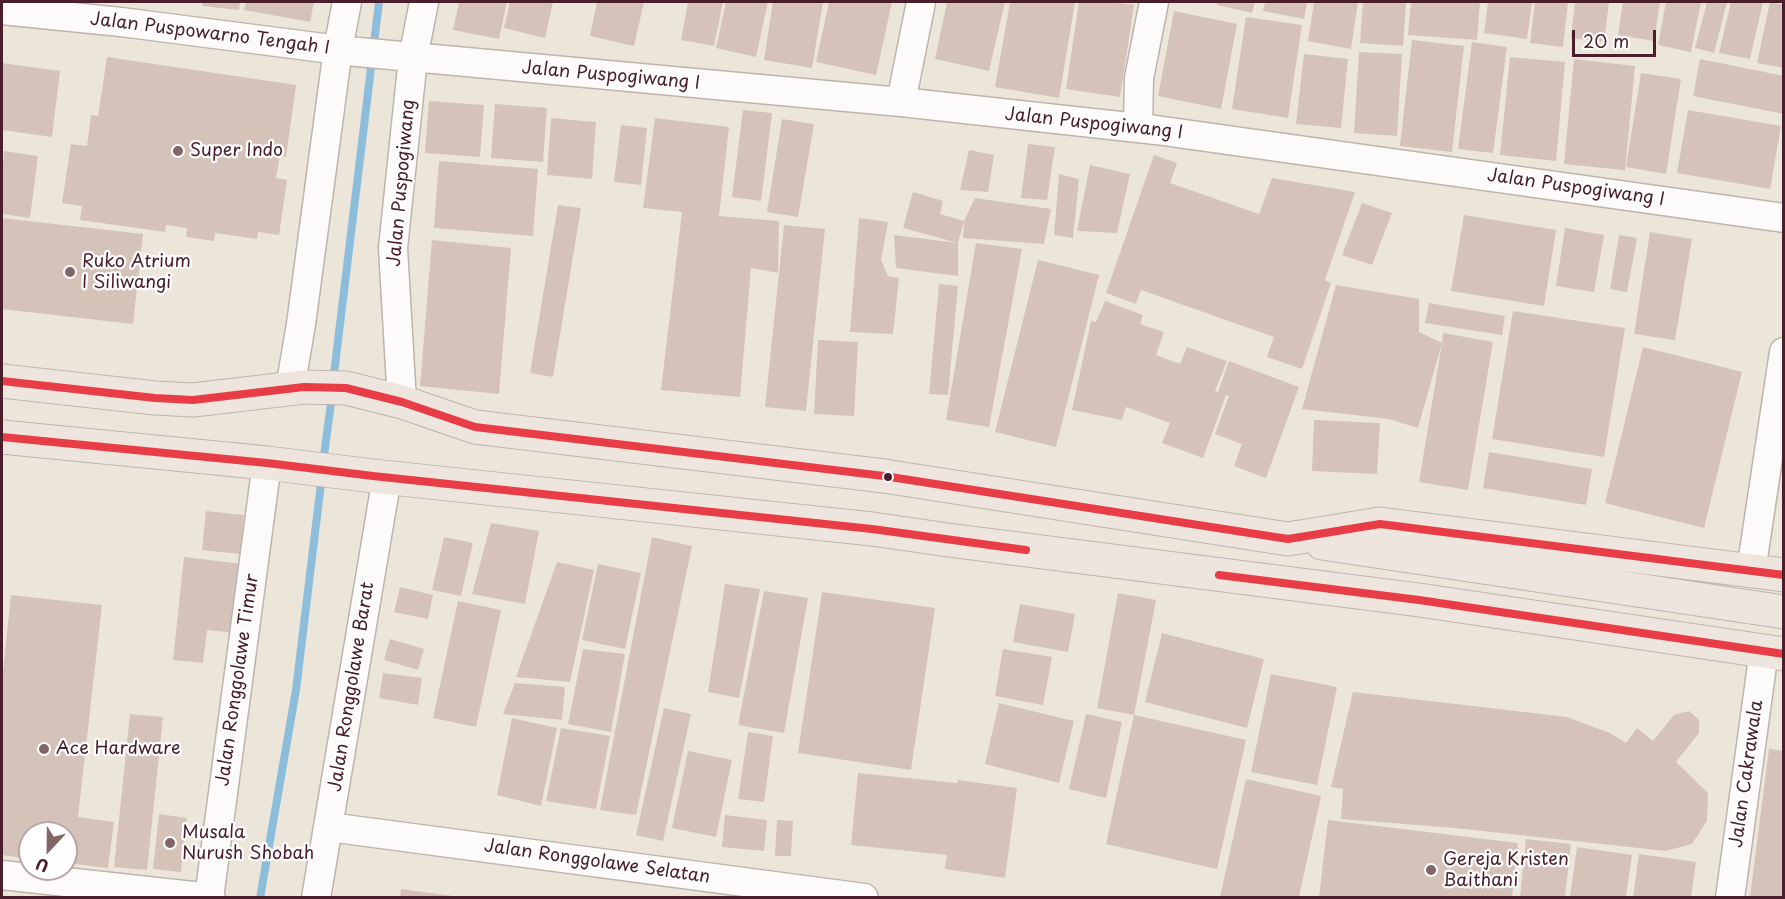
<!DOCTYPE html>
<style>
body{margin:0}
#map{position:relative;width:1785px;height:899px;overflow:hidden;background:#ece6da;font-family:"Playpen Sans",sans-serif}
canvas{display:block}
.frame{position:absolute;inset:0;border:3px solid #4a1f2b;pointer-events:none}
.north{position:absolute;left:18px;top:821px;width:60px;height:60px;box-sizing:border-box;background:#fff;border:2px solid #b7a5aa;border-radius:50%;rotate:202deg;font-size:16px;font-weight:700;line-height:24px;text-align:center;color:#4a1f2b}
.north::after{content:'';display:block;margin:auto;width:21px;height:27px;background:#836568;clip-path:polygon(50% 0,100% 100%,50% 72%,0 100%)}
.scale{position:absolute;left:1572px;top:30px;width:84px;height:27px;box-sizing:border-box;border:3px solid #4a1f2b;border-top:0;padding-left:8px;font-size:18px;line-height:21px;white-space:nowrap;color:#4a1f2b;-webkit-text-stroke:4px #fff;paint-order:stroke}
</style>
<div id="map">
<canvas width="1785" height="899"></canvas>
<div class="frame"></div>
<div class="north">U</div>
<div class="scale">20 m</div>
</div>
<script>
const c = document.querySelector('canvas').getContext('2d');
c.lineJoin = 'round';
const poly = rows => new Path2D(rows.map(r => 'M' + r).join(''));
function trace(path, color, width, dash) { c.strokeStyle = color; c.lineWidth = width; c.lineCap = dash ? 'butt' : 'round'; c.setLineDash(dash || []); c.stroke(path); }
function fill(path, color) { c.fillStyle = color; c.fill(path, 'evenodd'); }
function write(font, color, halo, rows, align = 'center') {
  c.font = font + ' "Playpen Sans",sans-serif'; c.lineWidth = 4.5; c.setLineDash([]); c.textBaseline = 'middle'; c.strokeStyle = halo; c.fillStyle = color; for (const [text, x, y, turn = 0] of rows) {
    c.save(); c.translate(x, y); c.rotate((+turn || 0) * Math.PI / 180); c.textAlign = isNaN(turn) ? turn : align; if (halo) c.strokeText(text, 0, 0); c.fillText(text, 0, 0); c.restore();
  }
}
const stream = poly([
 [333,382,379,2],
 [323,463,332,395],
 [260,898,296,690,322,475]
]);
const building = poly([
 [203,2,240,2,239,10,202,6],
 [246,2,314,2,310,22,244,10],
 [459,2,507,2,499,39,453,30],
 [510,2,553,2,545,38,504,28],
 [597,2,644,2,634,46,590,36],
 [688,2,723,2,714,46,681,40],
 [726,2,768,2,756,57,716,48],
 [773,2,823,2,812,68,764,60],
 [829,2,892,2,876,75,816,62],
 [947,2,1005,2,989,71,935,59],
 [1010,2,1075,2,1059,98,995,87],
 [1079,2,1111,2,1134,5,1120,97,1066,89],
 [1217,2,1255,2,1252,13,1217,5],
 [1265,2,1307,2,1304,19,1263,11],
 [1314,2,1358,2,1351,49,1308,41],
 [1363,2,1406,2,1403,46,1360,43],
 [1411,2,1480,2,1477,40,1408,35],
 [1488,2,1532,2,1527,39,1484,33],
 [1535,2,1568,2,1563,47,1530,43],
 [1575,2,1609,2,1604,42,1571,38],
 [1623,2,1660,2,1654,41,1618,35],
 [1666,2,1701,2,1691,52,1658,45],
 [1707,2,1727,2,1714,53,1695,48],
 [1731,2,1763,2,1750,59,1719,53],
 [1770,2,1784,5,1784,68,1757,63],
 [1174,11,1237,24,1221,109,1158,96],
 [1246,17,1302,25,1288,118,1232,109],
 [1412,40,1464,46,1452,152,1400,146],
 [1472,42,1507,47,1493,153,1458,149],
 [1359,52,1402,54,1397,136,1354,133],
 [1304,54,1348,59,1341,128,1296,124],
 [107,57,296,85,286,157,280,156,276,178,287,180,279,235,258,232,257,239,215,233,214,241,186,237,187,228,166,225,165,232,80,220,82,206,62,203,71,144,87,146,91,115,98,116],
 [1510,57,1565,62,1556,161,1500,155],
 [1574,59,1635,66,1625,171,1623,170,1564,164],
 [1700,59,1784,76,1784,114,1693,96],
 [2,63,60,71,52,137,2,130],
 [1641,73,1681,79,1666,174,1626,167],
 [429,101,484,105,480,157,425,153],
 [495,104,547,108,543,162,491,158],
 [743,110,772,113,761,201,732,197],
 [1688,110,1781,126,1770,189,1677,173],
 [551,118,596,122,592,179,547,175],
 [655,118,729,127,719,216,779,221,778,273,751,268,740,397,661,390,682,212,643,208],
 [782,119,814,124,798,217,767,212],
 [621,125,647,128,641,185,614,182],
 [1028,144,1055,147,1047,200,1021,198],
 [969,150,994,155,988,192,960,190],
 [4,151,38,156,30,218,2,214,2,173],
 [1154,155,1177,163,1170,183,1259,214,1272,178,1355,192,1325,280,1331,283,1302,369,1267,357,1274,337,1141,290,1136,304,1106,293],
 [439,161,538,169,533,236,434,228],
 [1090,165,1130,174,1117,233,1077,231],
 [1059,174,1079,179,1073,238,1054,235],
 [913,192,943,201,940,214,964,221,958,243,903,228],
 [975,198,1051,209,1044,244,963,238,964,221],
 [1362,203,1392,213,1372,265,1342,255],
 [558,205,581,208,553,377,530,373],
 [1464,215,1556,230,1544,306,1451,291],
 [2,218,143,234,133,324,2,309],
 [859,218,888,222,881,260,888,276,899,278,893,334,850,332],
 [784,225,825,229,806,411,765,407],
 [1565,228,1604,235,1594,292,1556,286],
 [1650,232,1692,239,1675,340,1634,334],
 [894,235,958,243,958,276,896,268],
 [1619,235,1637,238,1627,292,1610,289],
 [432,240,511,248,499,394,420,386],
 [976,243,1022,249,989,427,946,420],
 [1038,260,1099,275,1056,447,995,432],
 [939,284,958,286,948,395,929,394],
 [1336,285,1419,299,1419,332,1442,343,1443,333,1493,342,1468,490,1419,482,1442,343,1418,428,1389,419,1302,409],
 [1105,301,1143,315,1140,324,1164,332,1156,355,1180,364,1187,347,1227,361,1215,391,1218,392,1229,361,1299,387,1266,478,1234,466,1242,444,1215,434,1229,396,1226,395,1203,458,1162,443,1170,423,1126,407,1122,420,1072,410,1091,321,1096,322],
 [1429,303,1505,316,1502,335,1425,323],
 [1513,311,1625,328,1604,457,1492,439],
 [818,340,858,342,854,416,814,414],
 [1643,347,1742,372,1704,528,1605,503],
 [1314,420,1380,423,1377,474,1312,471],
 [1489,452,1592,469,1586,505,1483,488],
 [206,511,244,515,240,554,202,550],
 [491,523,539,531,525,604,472,594],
 [444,537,473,543,461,596,432,590],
 [652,537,692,546,636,815,600,810],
 [184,557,242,564,235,633,207,630,203,663,173,660],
 [557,562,594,570,570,682,516,677],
 [598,564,641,573,625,649,582,640],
 [725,584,760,589,739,698,708,692],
 [400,587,433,595,428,619,394,612],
 [764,591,808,598,784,733,738,725],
 [822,592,935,608,911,770,798,753],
 [1118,593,1156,600,1134,715,1097,708],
 [11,595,102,605,78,817,114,822,108,868,66,863,66,833,30,833,30,859,2,855,2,681],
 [458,601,501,610,476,727,433,718],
 [1020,604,1075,614,1068,652,1013,642],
 [1162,633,1264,659,1247,728,1145,702],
 [390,639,424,649,418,670,384,660],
 [583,649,625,654,611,732,568,724],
 [1003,649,1052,657,1043,705,995,696],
 [383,673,422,678,418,705,379,698],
 [1271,674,1337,687,1317,785,1251,772],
 [515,683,565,687,562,720,503,714],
 [1353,692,1567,717,1610,733,1626,743,1637,728,1653,741,1674,715,1689,711,1699,720,1699,733,1676,762,1708,793,1707,821,1692,844,1666,851,1455,828,1341,819,1343,789,1331,787],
 [999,703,1074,721,1059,783,985,764],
 [664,708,691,714,663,841,636,835],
 [130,714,163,717,147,870,114,867],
 [1086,714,1122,722,1106,798,1069,789],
 [1134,715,1246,740,1217,869,1106,844],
 [512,718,557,728,541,806,497,795],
 [561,728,610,736,596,809,546,801],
 [748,732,773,736,764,802,738,799],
 [1769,749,1784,751,1784,897,1750,897],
 [688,751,732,760,716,837,672,828],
 [858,773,957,783,958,780,1017,788,1005,878,945,869,947,855,851,845],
 [1246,779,1321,796,1299,897,1220,897],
 [159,814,187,818,181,872,153,869],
 [725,815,767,820,764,851,722,847],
 [777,820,793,821,791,856,775,856],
 [1328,820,1518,843,1512,897,1319,897],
 [1526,839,1571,844,1565,897,1520,897],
 [1577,847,1632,855,1626,897,1570,897],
 [1639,854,1696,862,1691,897,1633,897],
 [401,889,453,896,453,897,400,897]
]);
const minor = poly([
 [2,10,121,22,347,51,901,102,1156,130,1784,218],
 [901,102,921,2],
 [1138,128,1139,78,1154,2],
 [290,389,301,324,338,49,347,2],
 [402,402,393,248,413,58,424,2],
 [1751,571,1784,352],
 [329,827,864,898],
 [2,875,211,898],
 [209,898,267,463],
 [316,898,387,477],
 [1730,898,1764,651]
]);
const trunk = poly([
 [2,381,155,398,193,400,304,387,346,388,402,402,475,427,884,476,1288,539,1380,524,1784,575],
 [2,437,267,463,373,476,872,529,948,540,1419,600,1784,654],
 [1322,543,1784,612]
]);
const bus1 = poly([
 [2,381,155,398,193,400,304,387,346,388,402,402,475,427,884,476,1288,539,1380,524,1784,575],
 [2,437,267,463,373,476,872,529,1026,550],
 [1219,575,1419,600,1784,654]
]);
const markers = [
 [178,151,6,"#836568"],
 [70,272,6,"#836568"],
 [888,477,5,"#4a1f2b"],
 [44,749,6,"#836568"],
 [170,843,6,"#836568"],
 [1431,870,6,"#836568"]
];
const streetNames = [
 ["Jalan Puspowarno Tengah I",210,34,7],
 ["Jalan Puspogiwang I",611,76,5],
 ["Jalan Puspogiwang I",1094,124,6],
 ["Jalan Puspogiwang",402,183,-85],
 ["Jalan Puspogiwang I",1576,188,8],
 ["Jalan Ronggolawe Timur",238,680,-82],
 ["Jalan Ronggolawe Barat",352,687,-81],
 ["Jalan Cakrawala",1747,774,-82],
 ["Jalan Ronggolawe Selatan",597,862,8]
];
const poiNames = [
 ["Super Indo",190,151],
 ["Ruko Atrium",82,262],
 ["I Siliwangi",82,283],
 ["Ace Hardware",56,749],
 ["Musala",182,833],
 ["Nurush Shobah",182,854],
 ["Gereja Kristen",1443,860],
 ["Baithani",1443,881]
];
trace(stream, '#8cbedb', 8);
fill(building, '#d5c3ba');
trace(minor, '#bcb4ad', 31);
trace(trunk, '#bcb4ad', 35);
trace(minor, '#fcfbf9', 28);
trace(trunk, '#eee6de', 33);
trace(bus1, '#e83d46', 8);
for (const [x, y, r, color] of markers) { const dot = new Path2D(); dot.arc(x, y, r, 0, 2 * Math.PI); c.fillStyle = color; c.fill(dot); trace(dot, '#fff', 2); }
write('18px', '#4a1f2b', '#fff', streetNames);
write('18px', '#4a1f2b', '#fff', poiNames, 'left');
</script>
